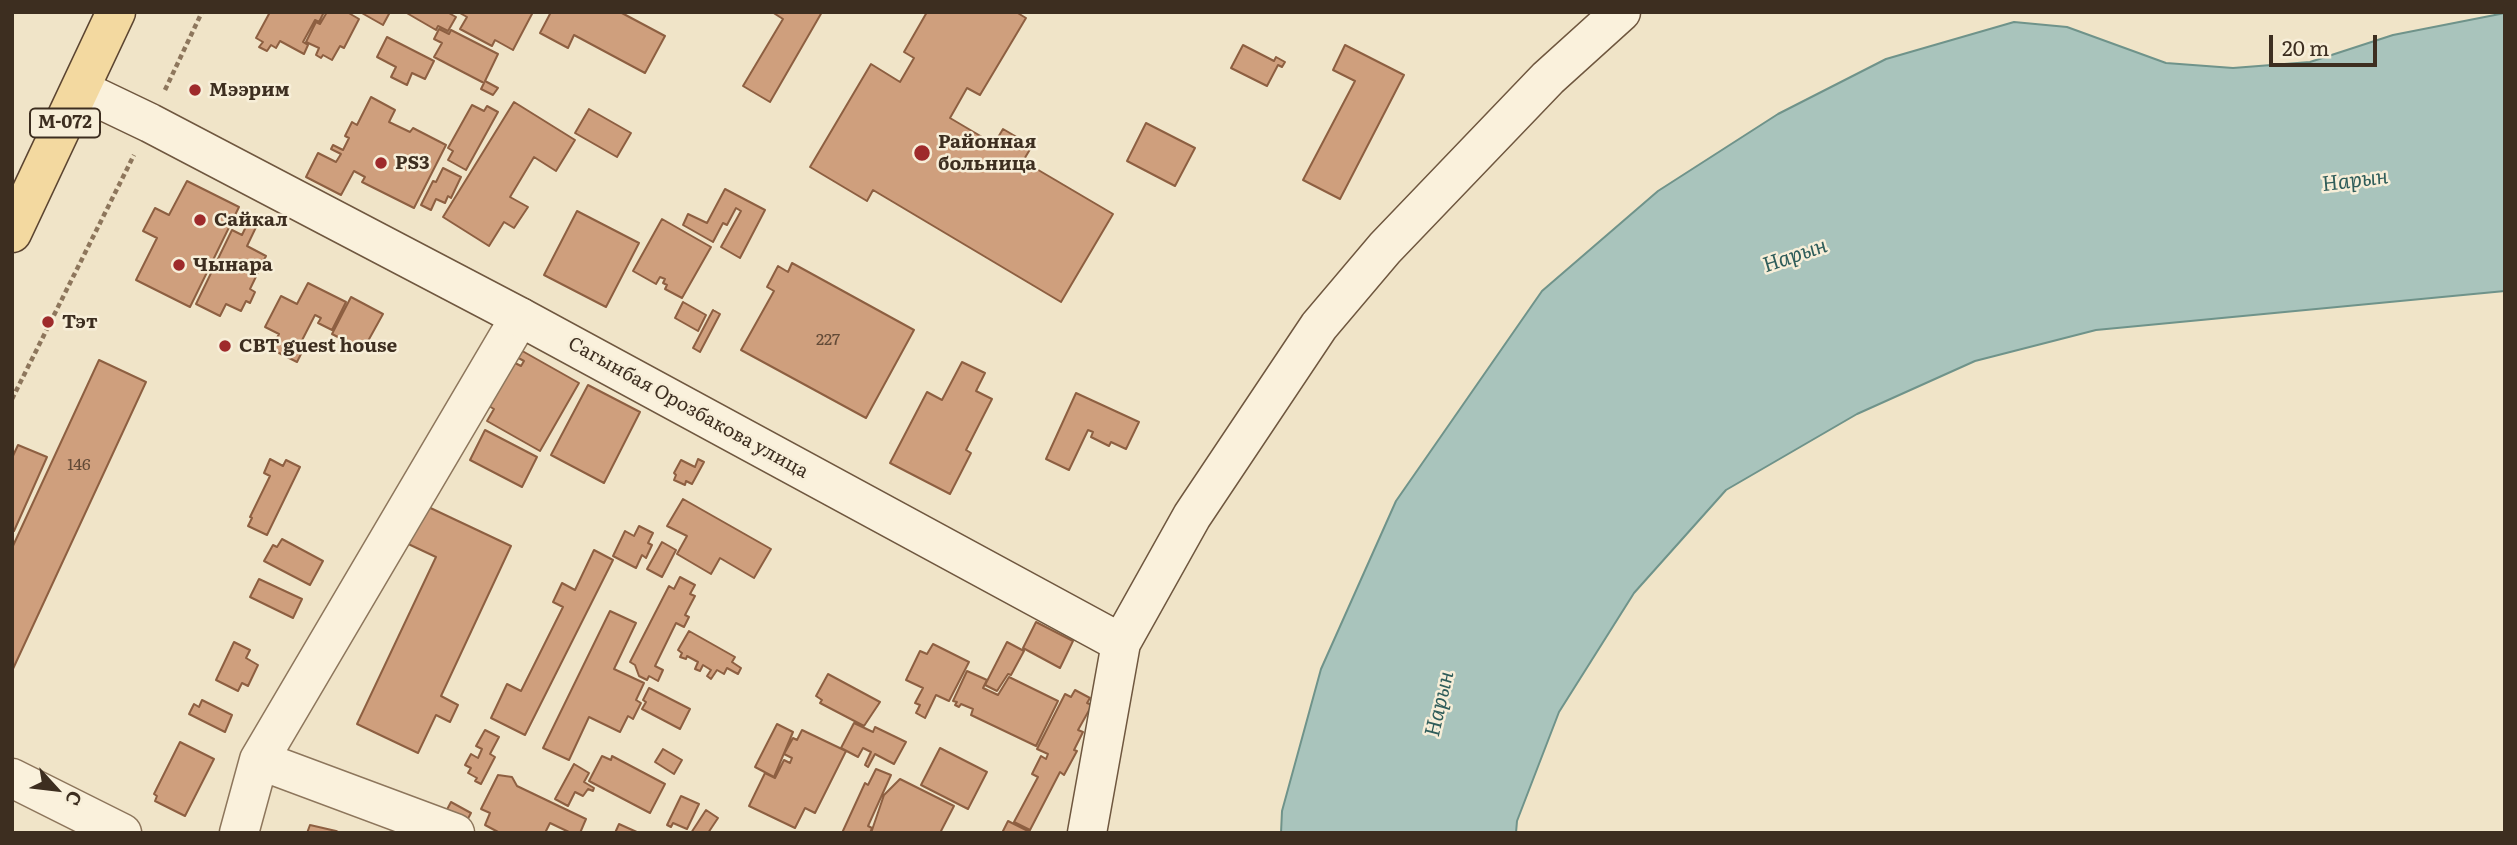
<!DOCTYPE html>
<meta charset="utf-8">
<style>
body{margin:0}
#map{position:relative;width:2517px;height:845px;overflow:hidden;background:#f0e4c8;font-family:Literata,serif}
canvas{display:block}
.frame{position:absolute;inset:0;border:14px solid #3d2e20;pointer-events:none}
.north{position:absolute;left:21px;top:754px;width:70px;height:70px;-webkit-text-stroke:5px #f7eed8;paint-order:stroke;rotate:117deg;font-size:19px;font-weight:700;line-height:28px;text-align:center;color:#3d2e20}
.north::after{content:'';display:block;margin:auto;width:24px;height:32px;background:#3d2e20;clip-path:polygon(50% 0,100% 100%,50% 72%,0 100%)}
.scale{position:absolute;left:2269px;top:35px;width:108px;height:32px;box-sizing:border-box;border:4px solid #3d2e20;border-top:0;padding-left:9px;font-size:21px;line-height:24px;white-space:nowrap;color:#3d2e20;-webkit-text-stroke:5px #f7eed8;paint-order:stroke}
</style>
<div id="map">
<canvas width="2517" height="845"></canvas>
<div class="frame"></div>
<div class="north">С</div>
<div class="scale">20 m</div>
</div>
<script>
const c = document.querySelector('canvas').getContext('2d');
c.lineJoin = 'round';
function fill(path, color) { c.fillStyle = color; c.fill(path, 'evenodd'); }
const poly = rows => new Path2D(rows.map(r => 'M' + r).join(''));
function trace(path, color, width, dash) { c.strokeStyle = color; c.lineWidth = width; c.lineCap = dash ? 'butt' : 'round'; c.setLineDash(dash || []); c.stroke(path); }
function write(font, color, halo, rows, align = 'center') {
  c.font = font + ' Literata,serif'; c.lineWidth = 5; c.setLineDash([]); c.textBaseline = 'middle'; c.strokeStyle = halo; c.fillStyle = color; for (const [text, x, y, turn = 0] of rows) {
    c.save(); c.translate(x, y); c.rotate((+turn || 0) * Math.PI / 180); c.textAlign = isNaN(turn) ? turn : align; if (halo) c.strokeText(text, 0, 0); c.fillText(text, 0, 0); c.restore();
  }
}
const water = poly([
 [2505,13,2505,291,2096,330,1975,361,1857,414,1726,490,1634,593,1559,712,1517,821,1516,833,1281,833,1282,811,1321,669,1396,501,1542,291,1658,191,1778,114,1886,59,2014,22,2067,27,2166,63,2233,68,2310,62,2393,35,2505,13]
]);
const building = poly([
 [270,12,324,12,319,22,315,20,303,42,308,45,304,54,280,41,276,48,271,45,267,51,259,47,263,42,256,38,270,12],
 [327,12,347,12,359,19,344,48,340,46,332,60,323,55,321,58,316,55,319,48,306,42,316,22,320,24,327,12],
 [360,12,390,12,383,25,360,12],
 [405,12,447,12,456,17,448,31,438,26,436,30,405,12],
 [458,12,533,12,513,50,495,40,492,46,460,29,467,17,458,12],
 [551,12,620,12,665,36,645,73,574,35,568,48,540,33,551,12],
 [772,12,822,12,770,102,743,86,783,19,772,12],
 [927,12,1016,12,1026,18,980,95,967,88,950,118,994,144,1003,129,1032,146,1023,161,1113,214,1061,302,873,190,867,201,810,167,871,64,900,82,914,58,904,52,927,12],
 [439,29,449,34,451,30,498,54,485,81,498,88,493,95,481,89,484,83,434,57,442,43,434,39,439,29],
 [387,37,434,61,425,79,412,73,407,85,391,77,396,67,377,57,387,37],
 [1243,45,1274,61,1276,57,1285,62,1282,67,1278,65,1267,86,1231,68,1243,45],
 [1345,45,1404,75,1340,199,1303,180,1355,81,1333,70,1345,45],
 [371,97,395,110,389,122,410,132,413,128,446,145,414,208,362,182,365,177,354,171,341,195,306,177,318,153,336,162,341,154,331,149,333,145,343,150,349,138,345,136,352,122,357,125,371,97],
 [514,102,575,140,556,171,534,157,510,197,528,207,514,228,504,222,489,246,443,217,514,102],
 [472,105,484,111,487,106,498,112,466,170,448,160,453,151,448,148,472,105],
 [589,109,631,133,617,157,575,133,589,109],
 [1146,123,1195,148,1175,186,1127,161,1146,123],
 [443,168,461,177,451,198,448,196,445,203,436,199,431,210,421,205,433,181,436,182,443,168],
 [187,181,239,207,190,307,136,280,157,238,143,231,155,208,169,215,187,181],
 [725,189,765,210,740,258,721,247,741,211,736,208,727,225,723,223,713,242,683,225,688,214,707,223,725,189],
 [577,211,639,243,606,307,544,275,577,211],
 [250,218,258,223,247,246,266,256,250,289,255,292,250,303,246,301,241,311,226,304,220,316,196,304,232,230,242,235,250,218],
 [662,219,711,247,682,298,665,289,667,285,663,283,665,279,660,277,656,284,633,271,662,219],
 [792,263,914,330,866,418,741,350,774,291,767,287,778,266,788,272,792,263],
 [308,283,346,302,332,330,318,323,321,318,315,315,297,350,302,352,297,362,271,349,279,334,265,327,281,296,297,304,308,283],
 [351,297,383,314,363,350,332,334,351,297],
 [683,302,706,315,698,331,675,318,683,302],
 [713,310,720,314,700,352,693,348,713,310],
 [517,348,579,383,540,451,487,421,494,409,487,405,509,360,521,366,524,361,513,355,517,348],
 [99,360,146,382,12,671,12,548,99,360],
 [962,362,985,373,976,391,992,399,966,450,971,453,950,494,890,463,927,392,942,400,962,362],
 [588,385,640,412,604,483,551,455,588,385],
 [1076,393,1139,422,1126,449,1111,442,1109,446,1091,437,1093,432,1088,430,1069,470,1046,459,1076,393],
 [485,430,537,457,522,487,470,460,485,430],
 [18,445,47,457,14,531,12,530,12,458,18,445],
 [270,459,283,466,286,460,300,467,267,535,248,526,252,518,250,517,270,476,264,473,270,459],
 [698,459,704,462,692,484,686,481,685,485,674,480,676,475,674,473,681,460,695,467,698,459],
 [683,499,771,549,754,578,720,558,711,574,677,554,687,536,667,526,683,499],
 [422,504,511,546,441,696,458,705,450,722,436,715,418,753,357,724,436,557,404,542,422,504],
 [639,526,653,533,648,543,652,545,646,558,642,555,636,568,613,556,625,531,634,536,639,526],
 [282,539,323,561,310,585,264,561,273,545,277,547,282,539],
 [662,542,676,550,662,577,647,569,662,542],
 [594,550,613,560,525,735,491,718,507,684,521,691,563,607,553,602,562,583,575,590,594,550],
 [680,577,695,585,690,594,695,596,685,615,689,617,684,627,676,623,655,666,663,670,658,681,649,676,647,680,639,676,635,665,630,662,669,586,674,589,680,577],
 [259,579,302,599,293,618,250,597,259,579],
 [610,611,636,623,614,669,644,683,636,700,641,703,633,719,628,716,620,732,589,717,569,760,543,748,610,611],
 [1036,622,1073,641,1060,668,1023,648,1036,622],
 [689,631,735,657,732,662,741,668,738,674,727,668,724,674,717,670,711,679,707,676,711,670,703,665,700,671,695,669,698,662,687,656,686,659,680,657,682,653,678,650,689,631],
 [234,642,250,650,246,658,258,665,248,686,242,683,238,691,216,680,234,642],
 [1007,642,1024,651,1011,675,1008,674,997,691,985,685,1007,642],
 [933,644,969,662,949,701,936,695,925,718,916,713,920,705,915,703,923,688,906,680,920,651,927,654,933,644],
 [967,671,987,680,983,688,998,695,1009,677,1058,701,1036,746,971,715,973,709,961,704,959,707,955,705,957,702,953,701,967,671],
 [828,674,880,702,864,726,820,703,822,700,816,696,828,674],
 [649,688,690,709,680,729,642,709,646,702,643,700,649,688],
 [1075,690,1090,698,1087,703,1092,705,1078,730,1083,732,1074,750,1077,751,1064,775,1060,772,1030,830,1014,822,1038,777,1032,774,1041,756,1046,759,1048,754,1037,749,1065,694,1071,697,1075,690],
 [202,700,232,715,225,732,189,714,194,704,199,707,202,700],
 [854,723,873,732,875,727,906,742,894,764,875,754,868,767,865,765,871,752,863,748,858,757,841,748,854,723],
 [777,724,793,732,774,777,755,767,777,724],
 [485,730,499,737,490,754,495,757,481,784,475,781,477,778,468,773,471,768,465,765,471,754,478,758,482,749,476,746,485,730],
 [802,730,846,751,815,813,805,808,795,828,749,806,765,773,775,778,784,760,790,763,792,758,784,754,793,738,797,740,802,730],
 [180,742,214,759,185,816,155,801,157,796,154,794,180,742],
 [940,748,987,772,968,809,921,785,940,748],
 [663,749,682,760,674,774,655,762,663,749],
 [602,756,611,760,612,756,665,784,650,813,589,781,602,756],
 [574,764,589,773,584,782,594,788,593,791,588,789,583,796,575,792,568,806,555,799,574,764],
 [876,769,891,775,868,826,872,828,870,833,842,833,865,783,868,785,876,769],
 [498,775,512,777,517,786,586,819,580,833,571,833,550,823,545,833,500,833,485,825,490,813,481,809,498,775],
 [900,779,954,806,940,833,871,833,884,795,900,779],
 [681,796,699,804,687,829,673,823,671,827,667,825,681,796],
 [451,802,471,813,463,828,443,817,451,802],
 [706,810,718,818,708,833,691,833,706,810],
 [1008,821,1032,833,1002,833,1008,821],
 [619,824,639,833,615,833,619,824],
 [310,825,336,831,340,833,307,833,310,825]
]);
const path = poly([
 [165,90,202,12],
 [12,399,134,155]
]);
const street = poly([
 [259,760,455,833],
 [12,778,122,833],
 [239,833,259,760,520,317]
]);
const secondary = poly([
 [81,90,150,123,520,317,1121,643,1087,833],
 [1121,643,1192,516,1319,326,1385,248,1548,78,1621,12]
]);
const primary = poly([
 [12,233,116,12]
]);
const markers = [
 [195,90,7,"#9e2a2b"],
 [922,153,9,"#9e2a2b"],
 [381,163,7,"#9e2a2b"],
 [200,220,7,"#9e2a2b"],
 [179,265,7,"#9e2a2b"],
 [48,322,7,"#9e2a2b"],
 [225,346,7,"#9e2a2b"]
];
const numberNames = [
 ["227",828,340],
 ["146",79,465]
];
const shields = [
 [65,123,70]
];
const shieldNames = [
 ["М-072",65,123]
];
const poiNames = [
 ["Мээрим",209,90],
 ["Районная",938,142],
 ["больница",938,164],
 ["PS3",395,163],
 ["Сайкал",214,220],
 ["Чынара",193,265],
 ["Тэт",62,322],
 ["CBT guest house",239,346]
];
const streetNames = [
 ["Сагынбая Орозбакова улица",688,408,29]
];
const waterNames = [
 ["Нарын",2355,181,-7],
 ["Нарын",1795,256,-19],
 ["Нарын",1440,704,-77]
];
fill(water, '#a9c4bc');
trace(water, '#6f938a', 2);
fill(building, '#cf9f7d');
trace(building, '#8d5f41', 2);
trace(street, '#8d765c', 41);
trace(secondary, '#6f573f', 41);
trace(primary, '#5b4430', 41);
trace(path, '#8d765c', 4.5, [5, 3.5]);
trace(street, '#faf1dc', 38);
trace(secondary, '#faf1dc', 38);
trace(primary, '#f3d9a0', 38);
for (const [x, y, r, color] of markers) { const dot = new Path2D(); dot.arc(x, y, r, 0, 2 * Math.PI); c.fillStyle = color; c.fill(dot); trace(dot, '#f7eed8', 2.5); }
write('16px', '#624a37', null, numberNames);
for (const [x, y, w] of shields) { const box = new Path2D(); box.roundRect(x - w / 2, y - 14.5, w, 29, 5); c.fillStyle = '#f7eed8'; c.fill(box); trace(box, '#3d2e20', 2); }
write('bold 18px', '#3d2e20', null, shieldNames);
write('bold 19px', '#3d2e20', '#f7eed8', poiNames, 'left');
write('19px', '#3d2e20', '#f7eed8', streetNames);
write('italic 21px', '#2f5d5a', '#f7eed8', waterNames);
</script>
